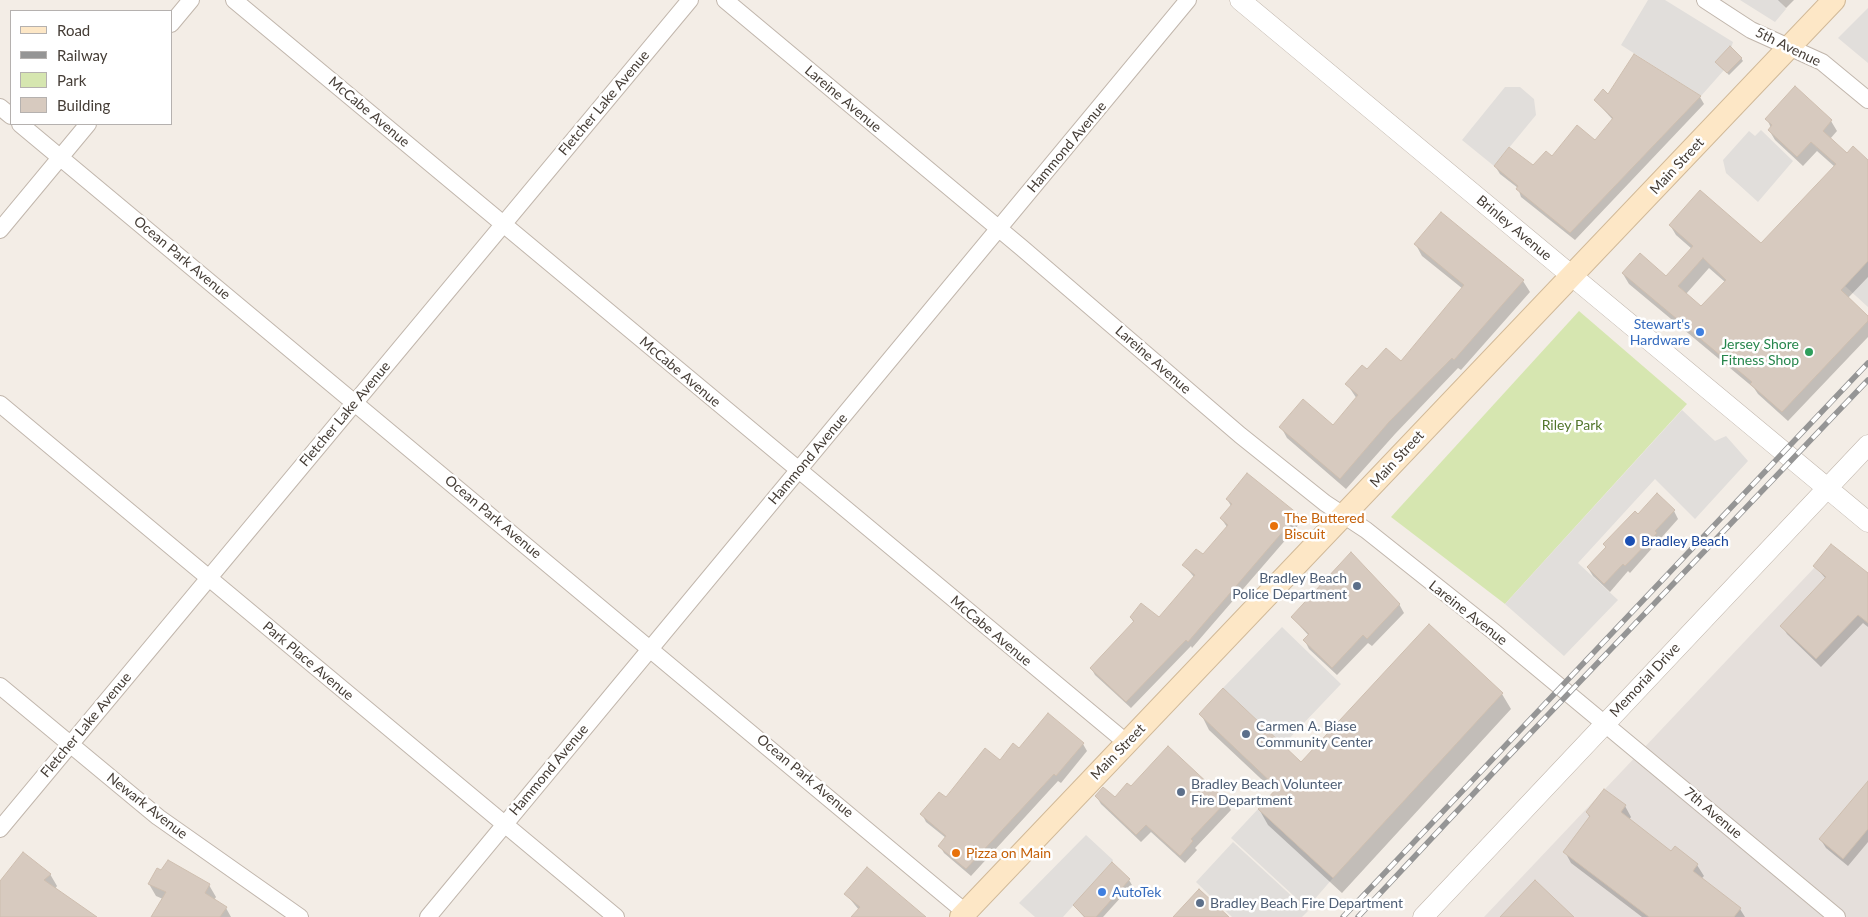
<!DOCTYPE html>
<style>
body{margin:0}
#map{position:relative;width:1868px;height:917px;overflow:hidden;background:#f3ede6;font-family:Lato,sans-serif}
canvas{display:block}
.legend{position:absolute;left:10px;top:10px;width:162px;height:115px;box-sizing:border-box;background:#fff;border:1px solid #b5b1af;margin:0;padding:6px 9px;list-style:none;font-size:15px;color:#453d36}
.legend li{display:flex;align-items:center;gap:10px;height:25px}
.legend b{width:25px;border:1px solid #b5b1af}
</style>
<div id="map">
<canvas width="1868" height="917"></canvas>
<ul class="legend">
<li><b style="height:6px;background:#fde7c6"></b>Road</li>
<li><b style="height:6px;background:#959595"></b>Railway</li>
<li><b style="height:14px;background:#d6e6b0"></b>Park</li>
<li><b style="height:14px;background:#d7cabf"></b>Building</li>
</ul>
</div>
<script>
const c = document.querySelector('canvas').getContext('2d');
c.lineJoin = 'round';
function fill(path, color) { c.fillStyle = color; c.fill(path, 'evenodd'); }
const poly = rows => new Path2D(rows.map(r => 'M' + r).join(''));
function trace(path, color, width, dash) { c.strokeStyle = color; c.lineWidth = width; c.lineCap = dash ? 'butt' : 'round'; c.setLineDash(dash || []); c.stroke(path); }
function write(font, color, halo, rows, align = 'center') {
  c.font = font + ' Lato,sans-serif'; c.lineWidth = 5; c.setLineDash([]); c.textBaseline = 'middle'; c.strokeStyle = halo; c.fillStyle = color; for (const [text, x, y, turn = 0] of rows) {
    c.save(); c.translate(x, y); c.rotate((+turn || 0) * Math.PI / 180); c.textAlign = isNaN(turn) ? turn : align; if (halo) c.strokeText(text, 0, 0); c.fillText(text, 0, 0); c.restore();
  }
}
const industrial = poly([
 [1833,548,1868,577,1868,917,1484,917]
]);
const green = poly([
 [1579,311,1687,404,1505,604,1391,517]
]);
const parking = poly([
 [1648,0,1665,0,1733,42,1724,70,1701,96,1621,45],
 [1740,0,1779,0,1786,9,1775,22],
 [1868,8,1868,63,1838,38],
 [1505,87,1520,87,1534,99,1536,115,1494,166,1462,140],
 [1761,130,1793,161,1758,202,1726,173,1723,160,1749,131,1755,136],
 [1868,261,1868,307,1845,286],
 [1682,410,1715,441,1726,436,1748,461,1695,519,1655,479,1578,563,1618,600,1564,656,1505,604],
 [1282,627,1341,684,1283,745,1223,688],
 [1258,809,1333,878,1307,908,1231,838],
 [1086,835,1113,860,1112,862,1063,917,1035,917,1019,903],
 [1233,842,1308,911,1302,917,1232,917,1196,882]
]);
const shadow = poly([
 [1778,0,1794,0,1786,8],
 [1741,58,1743,61,1729,75,1718,64],
 [1795,88,1831,121,1837,131,1830,139,1847,155,1868,162,1868,277,1848,298,1868,317,1868,337,1788,421,1758,394,1754,388,1629,284,1623,274,1667,277,1692,249,1676,235,1670,225,1761,245,1835,167,1817,151,1803,166,1775,140,1769,130,1771,128,1767,119],
 [1709,268,1725,282,1701,308,1686,294],
 [1609,96,1700,97,1704,104,1575,240,1521,197,1518,188,1500,174,1495,166,1533,167,1552,158,1595,142,1613,120,1595,100],
 [1441,214,1523,281,1530,292,1461,370,1458,368,1395,434,1346,489,1287,438,1281,427,1333,426,1357,399,1347,384,1367,371,1401,363,1463,289,1422,256,1416,245],
 [1247,475,1297,515,1301,522,1192,648,1191,646,1131,708,1095,675,1091,668,1134,623,1131,618,1159,619,1194,577,1184,565,1203,556,1227,527,1221,518,1231,506,1227,499],
 [1674,511,1678,519,1630,573,1628,571,1610,592,1593,576,1588,568,1638,516],
 [1815,566,1868,575,1868,627,1863,623,1821,667,1787,634,1782,626,1826,579],
 [1399,604,1404,613,1372,646,1368,643,1337,675,1309,649,1305,641,1309,636,1292,617],
 [1429,626,1502,694,1511,709,1342,893,1268,825,1259,809,1275,792,1209,730,1201,714,1301,764],
 [1083,744,1087,751,1061,783,1058,781,971,876,944,853,940,846,946,838,926,822,922,814,1019,750],
 [1868,782,1868,842,1848,866,1826,848,1821,840],
 [1096,796,1115,799,1226,802,1231,810,1195,848,1197,850,1185,863,1151,832,1141,842,1101,804],
 [1625,806,1631,817,1629,820,1672,853,1697,865,1704,876,1701,879,1740,909,1745,917,1642,917,1571,863,1565,852,1590,818,1587,813],
 [50,874,57,886,55,889,95,917,0,917,0,884],
 [1129,880,1132,885,1103,917,1084,917,1074,906],
 [149,884,209,885,216,897,214,900,226,908,231,917,152,917,163,899,156,896],
 [846,894,921,917,853,917,859,910]
]);
const building = poly([
 [1730,46,1742,58,1727,73,1715,62,1730,46],
 [1634,54,1701,96,1570,233,1516,189,1518,186,1494,166,1509,147,1533,165,1546,151,1552,156,1577,125,1595,140,1613,118,1594,100,1603,89,1608,94,1634,54],
 [1795,86,1832,120,1823,131,1847,153,1853,146,1868,160,1868,261,1841,290,1868,316,1868,321,1782,412,1750,384,1752,382,1622,273,1640,253,1666,276,1693,246,1669,225,1700,190,1761,243,1836,164,1811,142,1797,157,1768,130,1772,125,1765,119,1795,86],
 [1703,258,1726,280,1701,306,1678,286,1703,258],
 [1441,212,1524,280,1454,360,1452,358,1389,422,1340,479,1279,427,1303,399,1333,425,1358,395,1345,384,1362,365,1367,369,1386,348,1401,361,1464,285,1414,244,1441,212],
 [1247,473,1298,514,1188,642,1186,640,1126,702,1090,668,1134,621,1130,617,1141,603,1159,617,1195,575,1182,565,1196,549,1203,554,1228,525,1220,518,1232,504,1226,499,1247,473],
 [1657,493,1675,510,1655,531,1657,533,1625,566,1623,564,1604,584,1587,567,1606,547,1603,544,1635,511,1638,514,1657,493],
 [1831,544,1868,573,1868,623,1858,615,1816,659,1780,626,1826,577,1813,566,1831,544],
 [1351,552,1400,604,1367,639,1363,635,1332,668,1303,640,1309,634,1291,617,1351,552],
 [1429,624,1503,693,1333,878,1258,809,1277,788,1199,714,1223,688,1301,762,1429,624],
 [1048,713,1084,743,1056,776,1054,774,966,869,938,846,946,836,920,814,939,792,946,797,985,748,1000,760,1013,743,1019,748,1048,713],
 [1168,746,1227,801,1191,839,1193,841,1180,856,1146,825,1136,835,1095,796,1103,787,1115,797,1127,783,1131,786,1168,746],
 [1868,781,1868,829,1843,859,1819,839,1868,781],
 [1604,789,1626,805,1621,812,1671,851,1675,846,1698,864,1693,871,1741,908,1734,917,1649,917,1563,852,1590,816,1586,812,1604,789],
 [23,852,51,874,44,880,97,917,0,917,0,881,23,852],
 [168,860,210,884,205,893,227,907,220,917,151,917,166,892,148,884,157,868,161,870,168,860],
 [1112,862,1130,879,1096,917,1085,917,1073,905,1112,862],
 [867,867,926,917,851,917,860,907,844,894,867,867],
 [1535,880,1574,917,1500,917,1535,880],
 [1199,889,1229,917,1173,917,1199,889]
]);
const minor = poly([
 [234,0,1127,743],
 [725,0,1022,248,1240,435,1325,503,1366,530,1493,631,1837,917],
 [1705,0,1751,30,1822,62,1868,100],
 [171,24,191,0],
 [0,107,11,116],
 [20,124,965,912],
 [0,230,88,124],
 [0,404,616,917],
 [0,686,158,817,300,917],
 [0,829,690,0],
 [428,917,1188,0]
]);
const tertiary = poly([
 [1240,0,1868,522],
 [1423,917,1868,445]
]);
const secondary = poly([
 [961,917,1834,0]
]);
const rail = poly([
 [1343,917,1868,363],
 [1358,917,1505,760,1868,380]
]);
const markers = [
 [1700,332,5,"#3f7fe0"],
 [1809,352,5,"#2e9e5b"],
 [1274,526,5,"#e8710a"],
 [1630,541,6,"#1a4fb4"],
 [1357,586,5,"#5c6f8a"],
 [1246,734,5,"#5c6f8a"],
 [1181,792,5,"#5c6f8a"],
 [956,853,5,"#e8710a"],
 [1102,892,5,"#3f7fe0"],
 [1200,903,5,"#5c6f8a"]
];
const streetNames = [
 ["5th Avenue",1788,47,26],
 ["Lareine Avenue",843,99,40],
 ["Fletcher Lake Avenue",604,103,-50],
 ["McCabe Avenue",369,112,40],
 ["Hammond Avenue",1067,147,-50],
 ["Main Street",1677,166,-47],
 ["Brinley Avenue",1514,228,40],
 ["Ocean Park Avenue",182,258,40],
 ["Lareine Avenue",1153,360,41],
 ["McCabe Avenue",680,372,40],
 ["Fletcher Lake Avenue",345,414,-50],
 ["Hammond Avenue",808,459,-50],
 ["Main Street",1397,459,-47],
 ["Ocean Park Avenue",493,517,40],
 ["Lareine Avenue",1468,613,38],
 ["McCabe Avenue",991,631,40],
 ["Park Place Avenue",308,661,40],
 ["Memorial Drive",1645,680,-47],
 ["Fletcher Lake Avenue",86,725,-50],
 ["Main Street",1118,752,-46],
 ["Hammond Avenue",549,770,-50],
 ["Ocean Park Avenue",805,776,40],
 ["Newark Avenue",147,806,38],
 ["7th Avenue",1713,813,40]
];
const shopNames = [
 ["Stewart's",1690,324],
 ["Hardware",1690,340],
 ["AutoTek",1112,892,"left"]
];
const leisureNames = [
 ["Jersey Shore",1799,344],
 ["Fitness Shop",1799,360]
];
const parkNames = [
 ["Riley Park",1572,425]
];
const foodNames = [
 ["The Buttered",1284,518],
 ["Biscuit",1284,534],
 ["Pizza on Main",966,853]
];
const transitNames = [
 ["Bradley Beach",1641,541]
];
const serviceNames = [
 ["Bradley Beach",1347,578,"right"],
 ["Police Department",1347,594,"right"],
 ["Carmen A. Biase",1256,726],
 ["Community Center",1256,742],
 ["Bradley Beach Volunteer",1191,784],
 ["Fire Department",1191,800],
 ["Bradley Beach Fire Department",1210,903]
];
fill(industrial, '#e5dfdb');
fill(green, '#d6e6b0');
fill(parking, '#e1dedb');
fill(shadow, '#0003');
fill(building, '#d7cabf');
trace(building, '#cebeaf', 1);
trace(minor, '#c1b6ac', 18);
trace(tertiary, '#c1b6ac', 21);
trace(secondary, '#d1b998', 24);
trace(minor, '#fff', 16);
trace(tertiary, '#fff', 20);
trace(secondary, '#fde7c6', 22);
trace(rail, '#959595', 5.5);
trace(rail, '#fff', 4, [11]);
for (const [x, y, r, color] of markers) { const dot = new Path2D(); dot.arc(x, y, r, 0, 2 * Math.PI); c.fillStyle = color; c.fill(dot); trace(dot, '#fff', 2); }
write('14px', '#453d36', '#fff', streetNames);
write('14px', '#366cbe', '#fff', shopNames, 'right');
write('14px', '#27864d', '#fff', leisureNames, 'right');
write('14px', '#52752b', '#fff', parkNames);
write('14px', '#c56008', '#fff', foodNames, 'left');
write('14px', '#164399', '#fff', transitNames, 'left');
write('14px', '#4e5e75', '#fff', serviceNames, 'left');
</script>
